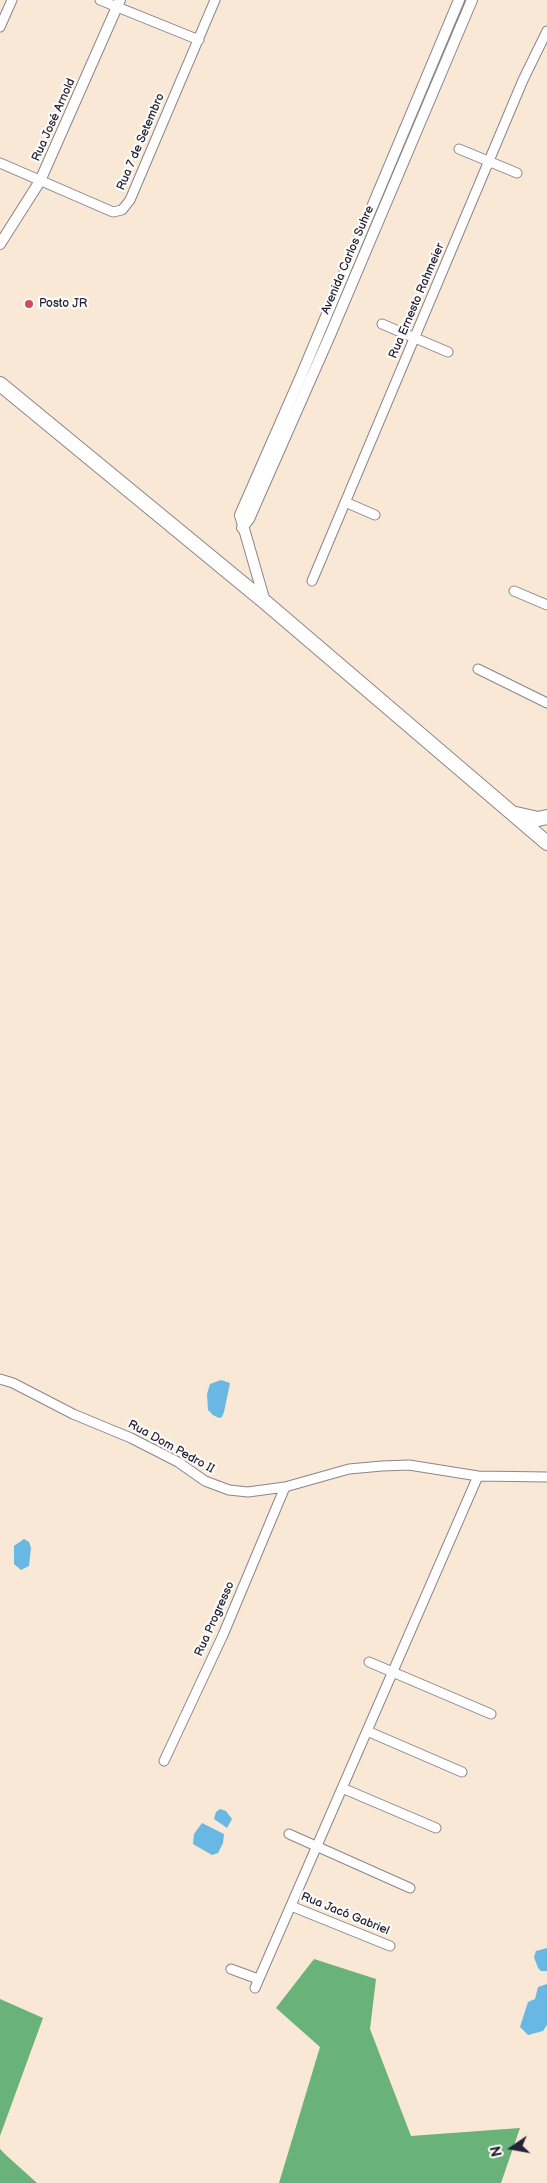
<!DOCTYPE html>
<meta charset="utf-8">
<style>
body{margin:0}
#map{position:relative;width:547px;height:2183px;overflow:hidden;background:#f8e8d5;font-family:"Balsamiq Sans",sans-serif}
canvas{display:block}
.north{position:absolute;left:487px;top:2123px;width:50px;height:50px;-webkit-text-stroke:4px #fdfcf7;paint-order:stroke;rotate:258deg;font-size:14px;font-weight:700;line-height:20px;text-align:center;color:#22223b}
.north::after{content:'';display:block;margin:auto;width:18px;height:22px;background:#22223b;clip-path:polygon(50% 0,100% 100%,50% 72%,0 100%)}
</style>
<div id="map">
<canvas width="547" height="2183"></canvas>
<div class="north">N</div>
</div>
<script>
const c = document.querySelector('canvas').getContext('2d');
c.lineJoin = 'round';
function fill(path, color) { c.fillStyle = color; c.fill(path, 'evenodd'); }
const poly = rows => new Path2D(rows.map(r => 'M' + r).join(''));
function trace(path, color, width, dash) { c.strokeStyle = color; c.lineWidth = width; c.lineCap = dash ? 'butt' : 'round'; c.setLineDash(dash || []); c.stroke(path); }
function write(font, color, halo, rows, align = 'center') {
  c.font = font + ' "Balsamiq Sans",sans-serif'; c.lineWidth = 4.5; c.setLineDash([]); c.textBaseline = 'middle'; c.strokeStyle = halo; c.fillStyle = color; for (const [text, x, y, turn = 0] of rows) {
    c.save(); c.translate(x, y); c.rotate((+turn || 0) * Math.PI / 180); c.textAlign = isNaN(turn) ? turn : align; if (halo) c.strokeText(text, 0, 0); c.fillText(text, 0, 0); c.restore();
  }
}
const forest = poly([
 [314,1959,376,1979,370,2029,411,2136,520,2128,501,2183,279,2183,320,2047,276,2008],
 [0,1999,43,2018,0,2136],
 [0,2149,7,2156,37,2183,0,2183]
]);
const water = poly([
 [221,1380,230,1383,224,1412,222,1417,219,1418,213,1415,208,1410,207,1394,210,1384],
 [24,1539,29,1542,31,1548,29,1566,21,1570,14,1564,14,1546],
 [220,1809,226,1811,232,1819,227,1828,214,1819,216,1812],
 [202,1823,224,1834,223,1843,218,1853,212,1855,193,1844,194,1834],
 [547,1948,547,1971,541,1971,538,1968,534,1957,536,1951],
 [547,1984,547,2025,543,2031,528,2035,520,2027,528,2002,535,1999,538,1987]
]);
const minor = poly([
 [100,0,199,40],
 [0,27,12,0],
 [459,149,517,173],
 [0,163,113,212,122,210,130,200,215,0],
 [382,324,448,352],
 [345,502,375,515],
 [312,581,523,80,547,31],
 [514,591,547,605],
 [478,669,547,703],
 [0,1379,13,1383,73,1414,131,1438,178,1462,205,1481,229,1490,248,1492,285,1487,349,1469,382,1466,409,1465,478,1476,547,1477],
 [369,1662,491,1714],
 [367,1731,462,1772],
 [164,1761,223,1635,285,1487],
 [342,1788,436,1828],
 [289,1834,410,1888],
 [291,1906,390,1946],
 [231,1969,258,1979],
 [255,1988,478,1476]
]);
const tertiary = poly([
 [0,244,40,181,120,0],
 [242,528,249,519,331,333,472,0],
 [265,602,240,515,301,376,459,0]
]);
const primary = poly([
 [0,384,265,602,547,843],
 [516,814,538,819,547,817]
]);
const markers = [
 [29,304,5,"#d1495b"]
];
const streetNames = [
 ["Rua José Arnold",54,120,-66],
 ["Rua 7 de Setembro",141,142,-67],
 ["Avenida Carlos Suhre",348,260,-67],
 ["Rua Ernesto Rahmeier",417,301,-67],
 ["Rua Dom Pedro II",171,1447,29],
 ["Rua Progresso",215,1619,-66],
 ["Rua Jacó Gabriel",345,1914,22]
];
const poiNames = [
 ["Posto JR",39,304]
];
fill(forest, '#69b279');
fill(water, '#69b7e3');
trace(minor, '#8d8588', 11);
trace(tertiary, '#8d8588', 12);
trace(primary, '#8d8588', 16);
trace(minor, '#fff', 9);
trace(tertiary, '#fff', 10);
trace(primary, '#fff', 14);
for (const [x, y, r, color] of markers) { const dot = new Path2D(); dot.arc(x, y, r, 0, 2 * Math.PI); c.fillStyle = color; c.fill(dot); trace(dot, '#fdfcf7', 2); }
write('12px', '#22223b', '#fdfcf7', streetNames);
write('12px', '#22223b', '#fdfcf7', poiNames, 'left');
</script>
